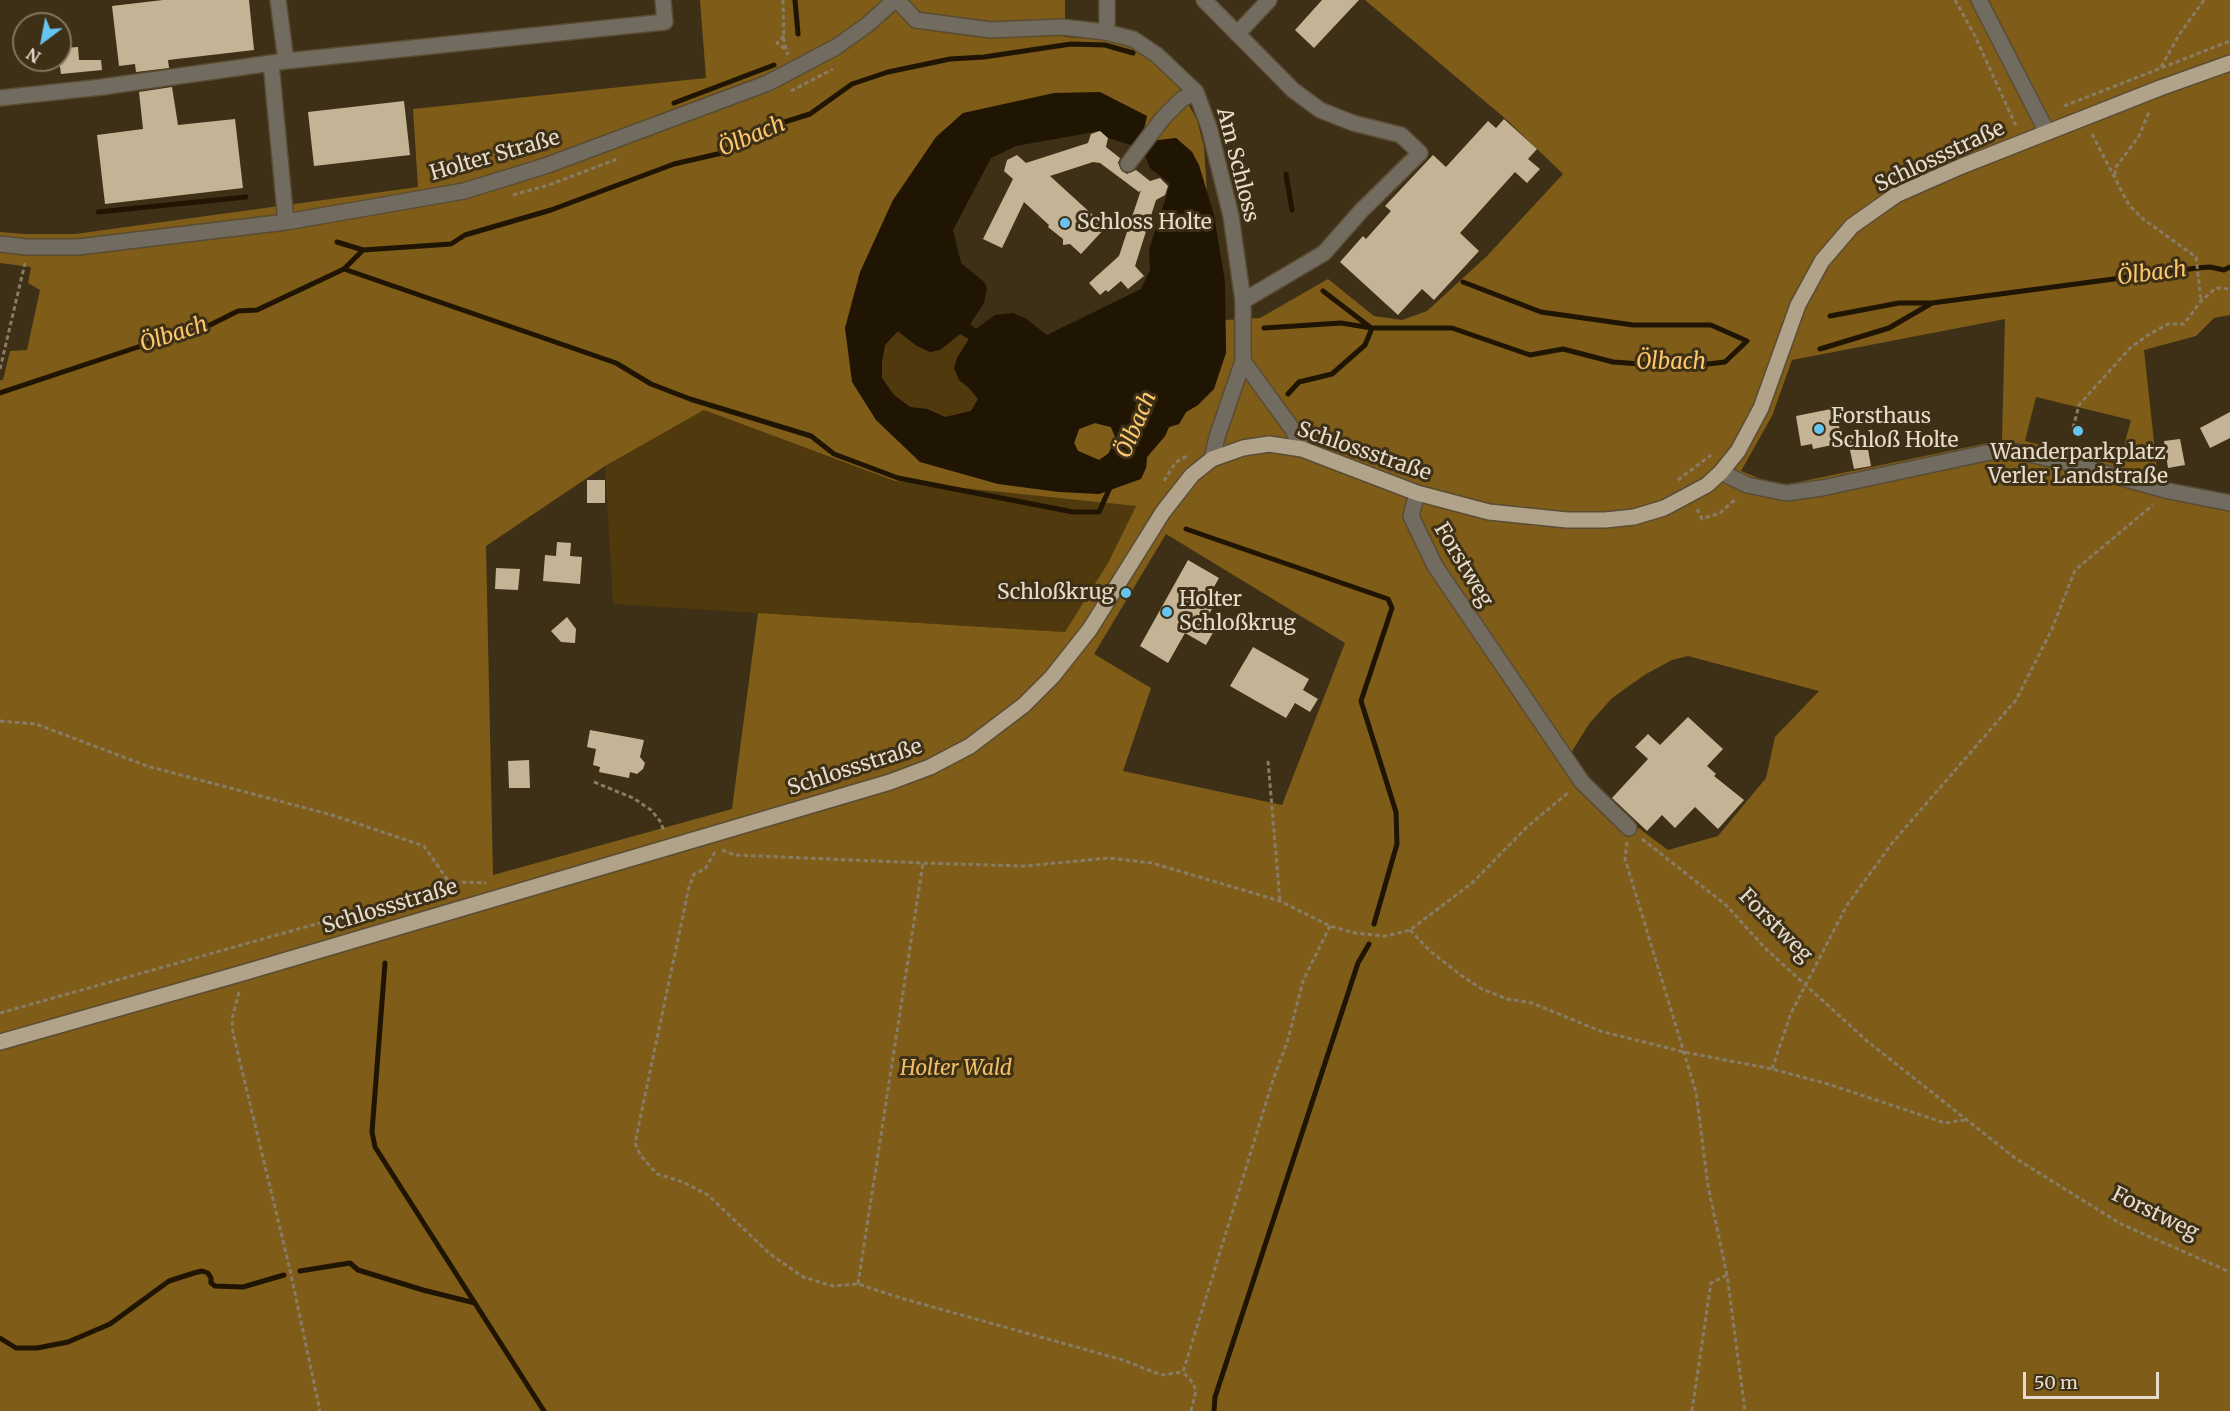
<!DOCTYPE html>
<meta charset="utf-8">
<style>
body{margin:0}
#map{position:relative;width:2230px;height:1411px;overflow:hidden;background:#3e3016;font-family:Merriweather,serif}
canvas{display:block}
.north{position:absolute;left:12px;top:12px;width:60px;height:60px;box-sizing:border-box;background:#3e3016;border:2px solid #81755f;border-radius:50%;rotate:212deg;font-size:16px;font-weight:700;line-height:24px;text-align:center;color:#e5dccd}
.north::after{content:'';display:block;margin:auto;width:21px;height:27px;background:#66c4ef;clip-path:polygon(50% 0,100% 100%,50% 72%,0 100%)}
.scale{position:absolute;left:2023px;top:1372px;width:136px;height:27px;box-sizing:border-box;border:3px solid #e5dccd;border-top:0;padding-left:8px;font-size:18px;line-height:21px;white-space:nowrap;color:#e5dccd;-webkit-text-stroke:4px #3e3016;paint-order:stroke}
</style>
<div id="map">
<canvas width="2230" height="1411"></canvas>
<div class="north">N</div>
<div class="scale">50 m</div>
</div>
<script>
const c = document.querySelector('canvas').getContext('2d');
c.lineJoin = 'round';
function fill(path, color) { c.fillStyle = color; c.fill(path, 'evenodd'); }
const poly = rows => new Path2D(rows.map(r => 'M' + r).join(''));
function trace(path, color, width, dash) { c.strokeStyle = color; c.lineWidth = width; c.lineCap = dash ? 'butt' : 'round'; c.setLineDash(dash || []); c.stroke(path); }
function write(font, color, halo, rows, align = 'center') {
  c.font = font + ' Merriweather,serif'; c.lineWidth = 6; c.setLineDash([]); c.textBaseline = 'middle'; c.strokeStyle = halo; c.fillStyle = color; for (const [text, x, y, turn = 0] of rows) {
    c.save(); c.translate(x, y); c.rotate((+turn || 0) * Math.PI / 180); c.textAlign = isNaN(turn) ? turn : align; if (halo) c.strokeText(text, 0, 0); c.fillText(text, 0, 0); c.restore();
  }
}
const green = poly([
 [897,331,917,346,930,352,940,350,961,334,969,339,957,358,959,380,969,388,978,399,971,411,945,417,927,409,910,407,893,394,882,378,882,361,885,345],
 [704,410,895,481,1136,506,1108,563,1065,632,613,604,605,466]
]);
const forest = poly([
 [700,0,1065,0,1065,37,1104,40,1131,46,1155,63,1176,82,1197,120,1204,147,1207,192,1192,152,1176,138,1152,141,964,113,845,328,920,462,1099,494,1117,486,1146,468,1147,457,1165,436,1169,427,1179,424,1186,412,1198,405,1226,353,1225,320,1260,318,1328,279,1374,316,1402,320,1427,311,1487,256,1563,174,1507,120,1365,0,2230,0,2230,315,2214,318,2196,336,2144,350,2158,479,2230,501,2230,1411,0,1411,0,380,3,380,10,351,27,350,40,290,28,283,31,267,0,263,0,232,24,234,75,234,418,187,413,109,706,78],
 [2005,319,2002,440,1789,484,1768,482,1741,471,1772,416,1792,360],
 [2036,397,2131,420,2119,465,2025,441],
 [704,410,895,481,1136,506,1108,563,1065,632,758,613,732,809,493,875,486,546,605,466],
 [1166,534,1345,643,1282,805,1123,771,1151,688,1094,654],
 [1688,656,1819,691,1775,737,1766,778,1718,836,1668,850,1632,823,1569,756,1589,724,1612,698,1646,674,1672,660],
 [1095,423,1111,427,1116,439,1109,453,1099,460,1078,451,1074,443,1079,429]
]);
const water = poly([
 [1100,92,1147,116,1143,134,1152,141,1176,138,1192,152,1199,165,1214,215,1225,282,1226,353,1214,389,1198,405,1186,412,1179,424,1169,427,1165,436,1147,457,1146,468,1141,479,1099,494,1059,492,998,484,920,462,876,420,852,382,845,328,860,272,893,200,936,137,963,113,1054,93],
 [1100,131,1108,138,1134,146,1144,153,1150,168,1170,184,1149,250,1150,270,1141,289,1047,335,1025,318,1013,313,995,315,976,329,970,324,984,303,987,288,984,282,961,263,953,230,991,158,1016,146],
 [898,331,917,346,930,352,940,350,960,334,969,339,957,358,954,368,959,380,969,388,978,399,971,411,945,417,927,409,910,407,893,394,882,378,882,361,885,345],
 [1095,423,1111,427,1116,439,1108,454,1099,460,1078,451,1074,443,1079,429]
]);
const stream = poly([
 [795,0,798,34],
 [674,103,774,65],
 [1286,174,1292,210],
 [98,212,246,197],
 [337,242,363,250],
 [344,269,363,250,451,244,465,235,551,210,674,164,722,153,759,130,810,114,852,84,888,72,950,59,984,57,1071,44,1105,45,1133,53],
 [1323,291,1370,327],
 [1830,316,1899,303,1932,303],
 [1264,328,1341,323,1372,328],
 [1820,349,1889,328,1932,303,2197,268,2210,267,2224,270,2230,267],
 [0,393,153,342,190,335,238,311,257,310,344,269,616,363,651,384,690,399,811,436,834,454,898,478,1073,512,1099,512,1112,483],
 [1288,394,1299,382,1332,374,1365,345,1372,328,1452,328,1530,355,1563,349,1613,362,1682,367,1725,362,1747,341,1711,325,1633,325,1541,312,1463,282],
 [1186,529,1388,599,1392,608,1361,701,1396,812,1397,844,1374,924],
 [385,963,372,1132,375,1147,544,1411],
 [300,1271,350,1263,358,1270,423,1290,475,1303],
 [0,1338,16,1348,37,1348,68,1342,110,1324,169,1281,194,1273,202,1271,208,1273,211,1278,211,1283,215,1286,243,1287,284,1275],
 [1214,1411,1215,1397,1358,963,1369,944]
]);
const building = poly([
 [163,0,249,0,254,50,168,60,169,68,136,72,135,64,119,66,112,6],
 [1322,0,1359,0,1314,48,1295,30],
 [78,47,79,60,101,60,102,70,61,74,59,60,65,60,64,48],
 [172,87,178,125,235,119,243,188,105,204,97,135,143,129,139,92],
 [404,101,410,155,314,166,308,112],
 [1504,119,1537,149,1528,159,1540,169,1527,183,1515,172,1460,233,1479,251,1434,300,1422,289,1398,315,1340,262,1363,236,1366,239,1391,211,1385,206,1433,155,1446,167,1488,121,1496,128],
 [1100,131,1108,138,1106,147,1120,158,1118,163,1122,171,1127,174,1136,170,1150,181,1160,178,1168,186,1165,195,1156,200,1135,266,1144,276,1128,289,1121,281,1108,292,1106,290,1100,295,1089,283,1119,256,1141,190,1139,192,1100,163,1093,162,1050,176,1106,227,1081,254,1070,244,1063,245,1063,239,1048,227,1049,225,1024,202,1002,248,983,239,1013,179,1004,171,1007,160,1017,155,1026,163,1088,143,1091,134],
 [1836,408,1842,443,1813,449,1812,444,1801,446,1796,416],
 [2230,412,2230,438,2210,448,2200,428],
 [1865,433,1871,466,1854,469,1847,436],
 [2180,439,2185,465,2168,468,2164,441],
 [587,480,605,480,605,503,587,503],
 [557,542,571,543,570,556,582,557,580,584,543,581,545,555,556,556],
 [1188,560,1219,578,1205,603,1213,607,1204,623,1215,629,1206,645,1185,633,1168,663,1140,646],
 [496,568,520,569,518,590,495,589],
 [567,617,576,629,575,643,561,642,551,631],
 [1253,647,1309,679,1303,690,1318,699,1310,712,1295,703,1286,718,1230,686],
 [1688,717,1723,749,1707,766,1716,774,1714,776,1744,800,1718,829,1695,807,1675,828,1662,815,1647,831,1612,798,1648,759,1635,747,1648,734,1660,745],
 [590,730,644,740,640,757,645,763,643,769,637,774,630,772,629,778,599,772,600,767,593,765,596,749,587,747],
 [529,760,530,788,509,788,508,761]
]);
const path = poly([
 [783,0,784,43,788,55],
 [1955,0,1974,34,2017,128],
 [784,36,777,43,785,49],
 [2161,67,2179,35,2204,0],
 [791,91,833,69],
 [2064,106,2230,41],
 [2092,134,2129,205,2143,219,2196,257,2201,301],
 [2115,175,2116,167,2139,136,2150,110],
 [513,195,549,185,617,159],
 [0,369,25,263],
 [2073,428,2079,405,2130,348,2148,335,2168,324,2184,324,2201,301,2216,288,2230,289],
 [1678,480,1711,455],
 [1164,481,1176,462,1187,456],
 [1697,509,1702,519,1720,513,1737,498],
 [0,721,36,724,147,766,332,815,424,846,456,892],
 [1268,761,1280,901],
 [594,782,633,798,651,810,660,821,664,831],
 [1642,839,1726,905,1765,948,1867,1041,2015,1158,2121,1224,2230,1272],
 [1627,842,1625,859,1696,1092,1708,1186,1727,1275,1745,1411],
 [722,850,735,855,923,863,1025,866,1109,858,1152,863,1280,901,1330,926,1355,933,1386,936,1410,930,1472,883,1528,826,1569,792],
 [715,852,705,869,694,874,689,887,635,1143,641,1156,657,1174,683,1182,708,1195,770,1254,803,1277,833,1286,858,1284,904,1299,1123,1360,1161,1375,1183,1372],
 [1410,930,1430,951,1462,976,1482,989,1507,999,1532,1003,1600,1031,1684,1052,1772,1069,1828,1084,1945,1123,1965,1120],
 [239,992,232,1019,233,1033,290,1270,320,1411],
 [0,1013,451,886,463,882,486,883],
 [1772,1069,1791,1013,1847,905,1893,842,2016,700,2052,629,2075,570,2153,505],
 [858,1284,923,863],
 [1191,1411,1196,1391,1193,1383,1183,1372,1274,1077,1287,1043,1303,981,1330,926],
 [1692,1411,1711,1283,1727,1275]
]);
const minor = poly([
 [278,0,286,61],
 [897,0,916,20,991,30,1062,27,1105,32,1133,39,1157,55,1196,92,1209,127,1231,216,1243,301,1243,361,1217,437,1212,459],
 [1204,0,1293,90,1320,110,1353,123,1401,135,1420,153,1361,211,1324,253,1243,301],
 [1979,0,2047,132],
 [1105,32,1107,23,1107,0],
 [1237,34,1269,0],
 [271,63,286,222],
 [0,98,102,87,286,61,665,22,663,0],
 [1128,164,1163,118,1182,99,1196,92],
 [0,244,26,247,78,247,286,222,464,191,545,166,768,83,836,47,867,25,895,0],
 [1243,361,1293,430,1302,449],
 [1721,472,1747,485,1786,493,1822,488,1995,451,2019,452,2065,462,2169,491,2230,503],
 [1417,493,1411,516,1435,566,1582,782,1629,828]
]);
const major = poly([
 [0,1042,246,972,890,782,930,767,970,746,1024,705,1052,677,1090,629,1163,512,1192,475,1212,459,1243,448,1269,444,1302,449,1417,493,1489,512,1567,520,1605,520,1634,517,1664,508,1707,485,1721,472,1738,451,1761,408,1798,305,1822,261,1852,226,1896,195,1962,166,2160,88,2230,63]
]);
const markers = [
 [1065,223,6,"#66c4ef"],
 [1819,429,6,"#66c4ef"],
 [2078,431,6,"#66c4ef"],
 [1126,593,6,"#66c4ef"],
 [1167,612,6,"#66c4ef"]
];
const streetNames = [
 ["Holter Straße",495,156,-16],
 ["Schlossstraße",1940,157,-25],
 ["Am Schloss",1237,165,76],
 ["Schlossstraße",1364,452,19],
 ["Forstweg",1463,565,59],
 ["Schlossstraße",855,768,-18],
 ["Schlossstraße",390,907,-17],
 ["Forstweg",1775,926,45],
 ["Forstweg",2155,1214,26]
];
const poiNames = [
 ["Schloss Holte",1077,223],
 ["Forsthaus",1831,417],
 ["Schloß Holte",1831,441],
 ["Wanderparkplatz",2078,453,"center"],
 ["Verler Landstraße",2078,477,"center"],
 ["Schloßkrug",1114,593,"right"],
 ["Holter",1179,600],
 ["Schloßkrug",1179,624]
];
const parkNames = [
 ["Holter Wald",956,1069]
];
const waterNames = [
 ["Ölbach",752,137,-23],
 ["Ölbach",2152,274,-7],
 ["Ölbach",174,335,-18],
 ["Ölbach",1671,363],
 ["Ölbach",1137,425,-67]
];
fill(green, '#50390d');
fill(forest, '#7f5c17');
fill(water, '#201402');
trace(stream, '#201402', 5);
fill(building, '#c5b396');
trace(minor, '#594c33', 18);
trace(major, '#594c33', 18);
trace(path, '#887c67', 3, [4.5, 3]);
trace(minor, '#726b5f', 15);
trace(major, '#b1a28a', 15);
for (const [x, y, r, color] of markers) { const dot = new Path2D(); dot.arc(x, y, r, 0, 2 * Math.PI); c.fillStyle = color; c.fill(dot); trace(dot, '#3e3016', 2); }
write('21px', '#e5dccd', '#3e3016', streetNames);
write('21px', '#e5dccd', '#3e3016', poiNames, 'left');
write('italic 21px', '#f2be64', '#3e3016', parkNames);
write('italic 22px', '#fcc76d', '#3e3016', waterNames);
</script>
